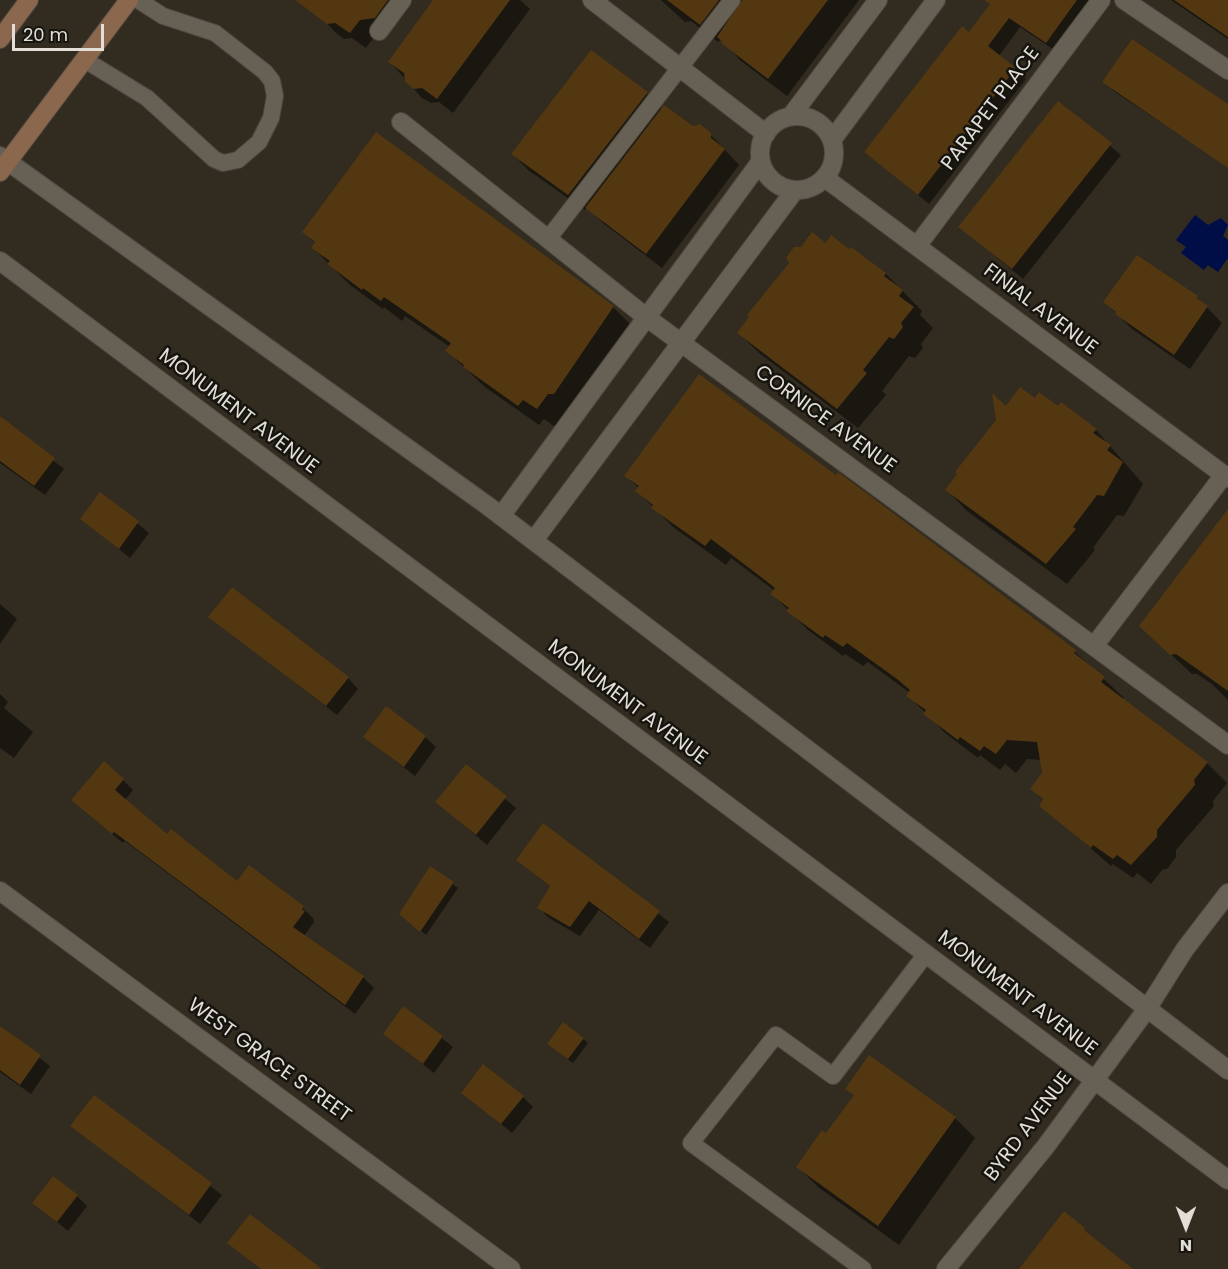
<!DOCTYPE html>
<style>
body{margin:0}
#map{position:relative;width:1228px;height:1269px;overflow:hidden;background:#312b20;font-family:Poppins,sans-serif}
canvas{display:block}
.north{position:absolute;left:1156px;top:1197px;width:60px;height:60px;-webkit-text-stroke:4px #16140f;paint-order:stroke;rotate:180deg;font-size:16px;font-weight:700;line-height:24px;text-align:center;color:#e3dfd8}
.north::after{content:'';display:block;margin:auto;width:21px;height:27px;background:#e3dfd8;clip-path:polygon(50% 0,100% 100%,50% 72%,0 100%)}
.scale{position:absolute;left:12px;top:24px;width:92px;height:27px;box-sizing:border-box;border:3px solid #e3dfd8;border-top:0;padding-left:8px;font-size:18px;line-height:21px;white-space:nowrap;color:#e3dfd8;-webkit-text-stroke:4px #16140f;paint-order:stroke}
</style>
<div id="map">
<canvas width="1228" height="1269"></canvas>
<div class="north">N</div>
<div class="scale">20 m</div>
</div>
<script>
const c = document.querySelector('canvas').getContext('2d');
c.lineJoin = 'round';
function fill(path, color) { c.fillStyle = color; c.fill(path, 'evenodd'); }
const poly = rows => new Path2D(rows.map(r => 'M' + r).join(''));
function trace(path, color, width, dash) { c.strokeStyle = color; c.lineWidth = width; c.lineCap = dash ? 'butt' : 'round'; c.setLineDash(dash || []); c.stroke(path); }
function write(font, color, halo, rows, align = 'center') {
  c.font = font + ' Poppins,sans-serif'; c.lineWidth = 5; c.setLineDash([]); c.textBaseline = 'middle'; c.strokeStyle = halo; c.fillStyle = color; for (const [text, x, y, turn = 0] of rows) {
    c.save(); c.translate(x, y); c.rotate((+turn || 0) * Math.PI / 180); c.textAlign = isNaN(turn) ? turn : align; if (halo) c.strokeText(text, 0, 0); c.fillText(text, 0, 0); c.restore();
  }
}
const water = poly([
 [1195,215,1208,225,1221,218,1228,225,1223,236,1228,240,1228,258,1218,272,1208,265,1204,270,1181,253,1186,247,1176,240]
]);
const shadow = poly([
 [306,0,401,0,366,48,352,38,344,39,335,32],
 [435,0,520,0,530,9,453,113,439,102,431,103,422,98,390,62],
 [661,0,859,0,787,96,741,61,721,39,718,42,691,21,685,22],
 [994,0,1095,0,1057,52,1020,27,999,56,1026,79,929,204,866,152,969,34],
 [1171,0,1228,0,1228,39],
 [1104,81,1228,106,1228,167,1115,92],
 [647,94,663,110,692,127,710,134,739,165,662,268,603,223,587,207,585,210,528,170,513,154],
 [1058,103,1121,155,1023,279,960,227],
 [304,232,613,307,633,327,558,429,544,419,539,425,485,387,447,351,450,347,405,316,402,321,384,307,383,309,350,285,313,248,316,244],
 [826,245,849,251,851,249,886,274,922,311,920,315,933,328,921,344,923,348,915,358,909,356,882,391,886,395,858,428,759,353,739,333],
 [1197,297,1222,323,1190,369,1132,329,1105,302],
 [1035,400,1058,408,1096,430,1143,484,1124,516,1117,515,1093,548,1095,550,1067,584,967,511,947,490,1006,408],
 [0,419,64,469,45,495,0,463],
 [626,476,836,477,848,481,1075,652,1124,698,1122,699,1207,763,1227,783,1213,801,1214,806,1176,850,1176,857,1168,868,1162,870,1151,884,1137,873,1133,878,1113,864,1111,866,1041,805,1044,801,1032,789,1044,773,1042,760,1027,759,1016,773,1005,764,1000,770,980,755,978,758,945,733,908,695,910,693,868,662,863,666,845,654,843,656,808,630,772,594,775,591,731,558,726,565,673,527,637,491,639,488],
 [101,494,149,533,130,558,82,519],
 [1228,538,1228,700,1212,684,1197,674,1192,674,1162,646],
 [0,604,17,619,0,644],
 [210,617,348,678,358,689,337,715],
 [0,694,8,702,4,708,33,732,14,758,0,748],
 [365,737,425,737,436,747,415,776],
 [466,766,516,808,487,845,437,802],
 [123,780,133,790,125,800,168,836,237,883,303,908,313,918,314,922,304,936,363,977,374,988,355,1014,125,841,123,843,83,810],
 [543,825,669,922,650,948,599,910,580,936,549,918,539,908,551,887,517,860],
 [431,868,458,888,426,935,406,919],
 [404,1008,453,1047,434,1073,385,1034],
 [0,1028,50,1066,31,1094,0,1072],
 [583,1039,588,1043,573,1063,554,1048],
 [847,1089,955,1118,975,1138,899,1245,818,1187,798,1167,827,1135,855,1096],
 [463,1092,523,1097,533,1107,512,1133],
 [95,1097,222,1195,200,1224,72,1126],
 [77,1196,87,1206,68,1231,34,1203]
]);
const building = poly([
 [295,0,388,0,375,18,360,20,350,33,335,23,327,24],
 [433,0,510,0,437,99,422,88,414,89,405,82,404,73,388,62],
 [667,0,719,0,700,25],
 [742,0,828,0,768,79,721,43,722,41,717,37],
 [984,0,1077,0,1046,43,1009,18,988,46,1016,68,918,195,864,152,962,26,969,32,990,4],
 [1174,0,1228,0,1228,37],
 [1132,39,1228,104,1228,168,1102,82],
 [591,50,648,92,568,195,511,154],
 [1058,101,1112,143,1012,269,958,227],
 [664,105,693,126,700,124,711,133,711,138,725,149,646,254,585,208],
 [376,132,614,306,554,394,548,394,537,409,523,400,518,406,463,367,464,365,445,351,451,343,384,297,381,301,363,288,362,290,327,264,330,261,311,248,315,242,302,232],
 [812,232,826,243,831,235,849,249,851,247,886,273,884,276,903,290,899,296,914,307,901,323,903,327,894,339,889,337,863,370,867,373,837,409,737,333,749,317,747,315,789,263,786,258,794,247,801,247],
 [1137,255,1198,296,1197,298,1208,306,1174,355,1115,314,1116,312,1103,302],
 [699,374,836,475,838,472,849,480,1076,650,1074,653,1105,677,1101,682,1208,762,1194,780,1195,785,1157,830,1157,837,1131,865,1117,855,1113,859,1093,845,1091,848,1039,806,1043,799,1030,789,1042,773,1037,742,1007,740,996,754,984,746,980,751,960,737,958,740,923,714,926,710,906,696,910,690,897,679,847,643,843,647,825,635,823,638,786,611,789,608,770,594,775,588,761,577,711,539,705,546,651,508,653,505,635,491,639,486,624,476],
 [1020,387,1035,398,1039,392,1058,406,1061,402,1097,429,1093,433,1111,445,1107,450,1123,462,1104,496,1097,495,1073,527,1076,529,1046,564,945,490,957,474,955,472,996,420,992,393,1006,406],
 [0,416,55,458,34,486,0,461],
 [100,492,139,521,119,549,80,519],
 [1228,509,1228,691,1176,654,1170,655,1139,626],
 [232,587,349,677,326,706,208,617],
 [386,706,426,736,404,767,363,737],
 [104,761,124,779,115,790,167,834,171,829,237,881,249,865,304,906,302,909,305,911,293,927,364,976,345,1005,114,832,112,834,71,800],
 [466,764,507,796,476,835,435,802],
 [543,823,660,911,639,939,589,901,570,927,537,908,550,886,516,860],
 [430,866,454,882,420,932,399,914],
 [403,1006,443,1036,423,1064,383,1034],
 [563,1022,584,1038,568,1059,547,1044],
 [0,1026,41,1055,20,1085,0,1070],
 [869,1055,956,1117,878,1226,796,1167,822,1130,826,1133,854,1095,845,1089],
 [483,1064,524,1096,501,1124,461,1093],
 [94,1095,212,1183,189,1215,70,1126],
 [53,1176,78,1195,57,1222,32,1203],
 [1064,1211,1085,1228,1084,1230,1133,1269,1019,1269],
 [250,1214,322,1269,261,1269,227,1243]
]);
const service = poly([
 [85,60,147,98,214,159,223,163,238,160,259,142,271,118,275,96,272,81,265,72,215,33,163,16,138,0],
 [548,239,732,0],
 [863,1269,691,1143,776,1035,833,1076,926,954]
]);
const minor = poly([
 [592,0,766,134],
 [1124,0,1228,70],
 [379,31,402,0],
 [791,116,878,0],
 '760 153a37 37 0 1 1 74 0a37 37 0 1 1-74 0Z',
 [401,122,646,317,1228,745],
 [832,140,936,0],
 [825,178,1228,478],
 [917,246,1101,0],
 [501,516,761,161],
 [534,540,795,190],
 [1094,646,1224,475],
 [0,891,511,1269],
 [1147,1009,1185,949,1228,893]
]);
const tertiary = poly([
 [0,156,488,506,1228,1070],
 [0,261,1228,1180],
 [946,1269,1046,1146,1147,1009]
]);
const secondary = poly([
 [0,39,29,0],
 [0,172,129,0]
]);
const streetNames = [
 ["PARAPET PLACE",991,109,-53],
 ["FINIAL AVENUE",1040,310,37],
 ["MONUMENT AVENUE",238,412,37],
 ["CORNICE AVENUE",825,420,36],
 ["MONUMENT AVENUE",627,703,37],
 ["MONUMENT AVENUE",1017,994,37],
 ["WEST GRACE STREET",269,1061,36],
 ["BYRD AVENUE",1029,1127,-53]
];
fill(water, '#000e48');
fill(shadow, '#0007');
fill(building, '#533711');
trace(service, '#4e483f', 18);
trace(minor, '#4e483f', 20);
trace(tertiary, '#4e483f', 20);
trace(secondary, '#4e483f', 20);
trace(service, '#676054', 16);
trace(minor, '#676054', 18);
trace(tertiary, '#676054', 18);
trace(secondary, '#8a674d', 18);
write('20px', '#e3dfd8', '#16140f', streetNames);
</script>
